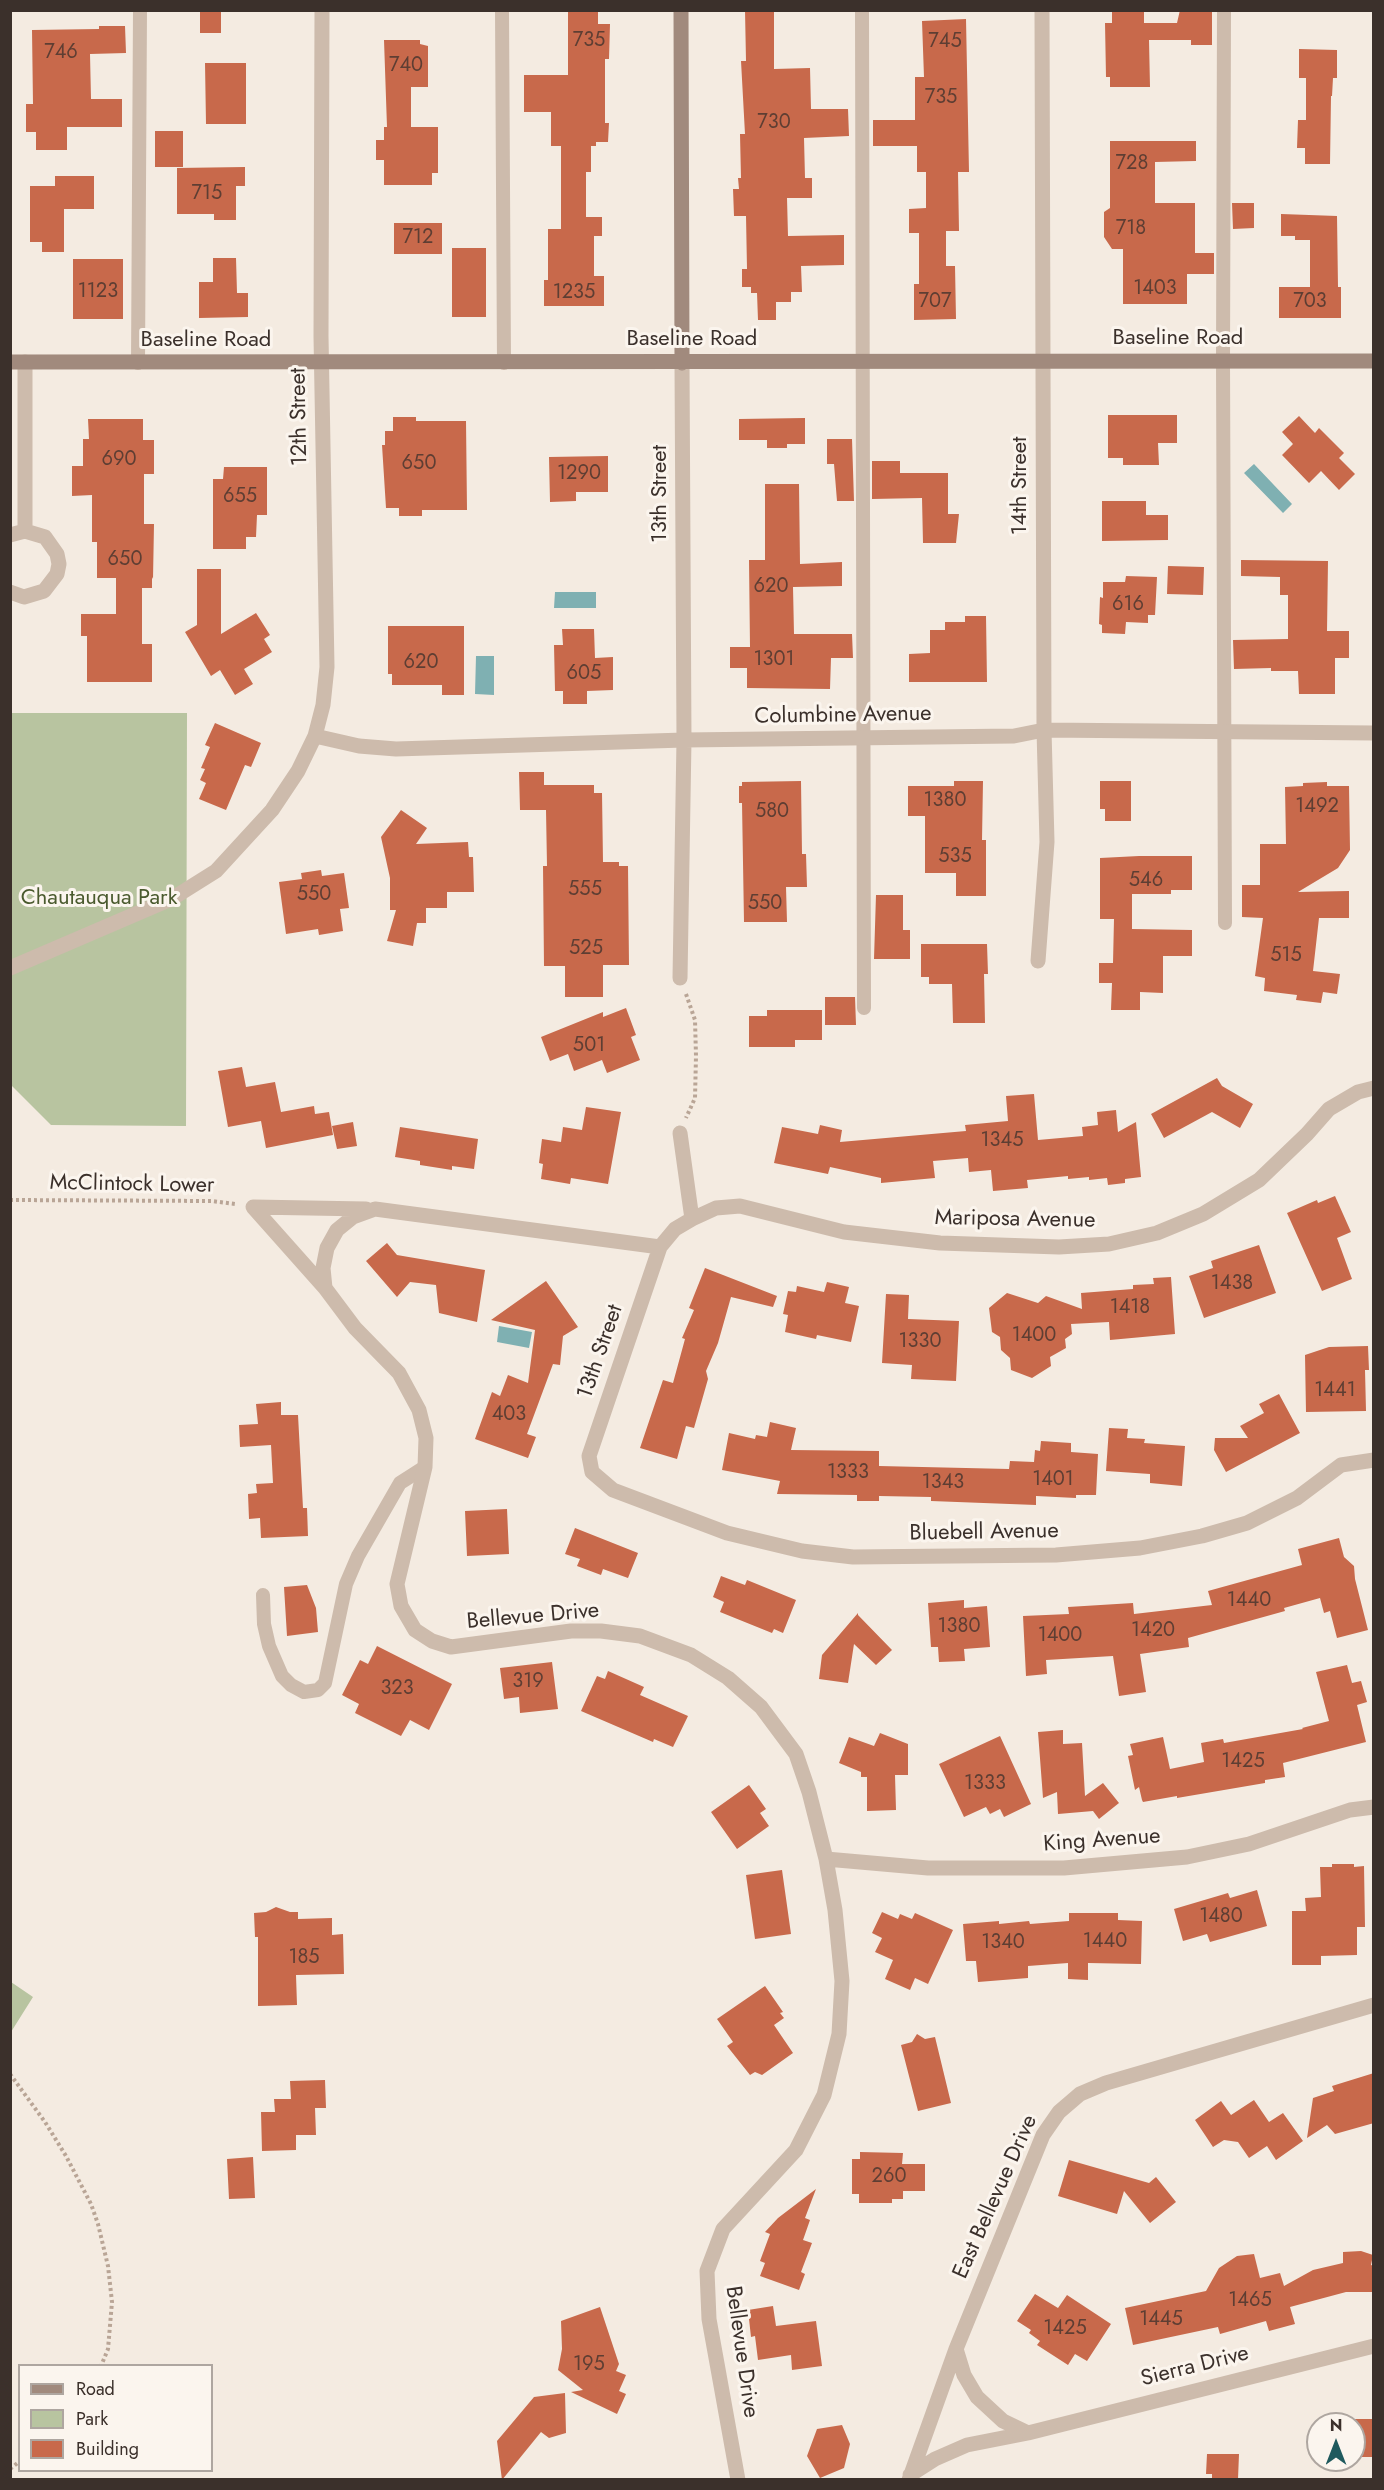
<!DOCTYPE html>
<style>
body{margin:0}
#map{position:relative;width:1384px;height:2490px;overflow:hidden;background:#f4ebe1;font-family:Jost,sans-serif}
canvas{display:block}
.frame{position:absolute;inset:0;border:12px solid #3b302b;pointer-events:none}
.legend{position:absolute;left:18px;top:2364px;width:195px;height:108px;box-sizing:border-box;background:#fbf5ee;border:2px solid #aea6a0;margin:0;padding:8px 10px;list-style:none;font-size:18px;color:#3b302b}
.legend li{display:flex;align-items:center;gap:12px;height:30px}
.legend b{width:30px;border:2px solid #aea6a0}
.north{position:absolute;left:1306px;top:2412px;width:60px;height:60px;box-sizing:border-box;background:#fbf5ee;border:2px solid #aea6a0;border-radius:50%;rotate:0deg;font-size:16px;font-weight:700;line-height:24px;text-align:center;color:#3b302b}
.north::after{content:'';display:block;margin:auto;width:21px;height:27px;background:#1f5a5e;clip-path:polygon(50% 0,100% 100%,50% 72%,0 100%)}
</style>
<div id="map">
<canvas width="1384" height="2490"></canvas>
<div class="frame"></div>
<ul class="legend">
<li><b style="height:8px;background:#a18a7d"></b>Road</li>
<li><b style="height:16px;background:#b8c4a0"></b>Park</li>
<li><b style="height:16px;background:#c8694b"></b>Building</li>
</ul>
<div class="north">N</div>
</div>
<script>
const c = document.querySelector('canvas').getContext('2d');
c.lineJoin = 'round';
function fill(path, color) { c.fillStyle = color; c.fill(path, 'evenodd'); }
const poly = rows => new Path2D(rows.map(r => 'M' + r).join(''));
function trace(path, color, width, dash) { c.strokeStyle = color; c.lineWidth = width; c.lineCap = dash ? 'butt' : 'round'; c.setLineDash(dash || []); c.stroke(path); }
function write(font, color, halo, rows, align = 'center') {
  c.font = font + ' Jost,sans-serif'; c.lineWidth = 6; c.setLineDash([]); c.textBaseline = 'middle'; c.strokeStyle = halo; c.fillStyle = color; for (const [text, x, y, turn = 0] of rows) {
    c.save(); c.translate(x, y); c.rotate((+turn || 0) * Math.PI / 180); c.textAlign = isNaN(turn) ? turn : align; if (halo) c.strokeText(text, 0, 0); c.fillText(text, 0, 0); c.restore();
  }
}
const green = poly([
 [10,713,187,713,186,1126,51,1125,11,1085],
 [11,1982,33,1997,11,2032]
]);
const water = poly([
 [1254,464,1292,504,1283,513,1244,473],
 [555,592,596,592,596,608,554,608],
 [476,656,494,656,494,695,475,694],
 [499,1326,532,1332,529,1348,497,1342]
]);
const building = poly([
 [200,10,221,10,221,33,200,33],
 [568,10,598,10,598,24,610,24,609,59,605,59,605,123,609,123,608,142,596,142,596,146,591,146,591,172,586,172,586,217,602,217,602,236,594,236,594,276,604,276,604,306,544,306,544,280,548,280,548,229,561,229,561,146,551,146,551,112,524,112,524,75,568,75],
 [745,10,774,10,774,69,810,68,811,109,848,109,849,136,804,138,805,178,812,178,812,198,787,198,788,236,844,235,844,265,801,266,802,292,791,292,791,302,776,302,776,320,758,320,757,293,751,293,751,287,742,287,742,269,747,269,746,216,734,216,733,189,739,189,738,178,741,178,740,134,745,134,741,61,746,61],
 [1180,10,1212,10,1212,45,1191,45,1191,40,1149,40,1150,87,1110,87,1110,77,1106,77,1105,23,1112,23,1112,11,1144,11,1144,23,1177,23],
 [966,19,969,172,958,172,959,231,946,231,946,266,955,266,956,319,914,320,914,284,919,284,919,233,909,233,909,209,926,208,926,172,917,172,917,146,873,146,873,120,915,120,915,77,924,77,922,21],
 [99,26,125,26,126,53,90,54,91,99,122,99,122,127,67,127,67,150,36,150,36,132,26,132,26,104,33,104,32,30,99,29],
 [384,40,420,40,420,44,428,46,428,87,411,87,411,127,438,127,438,173,432,173,432,185,384,185,384,160,376,160,376,140,384,140,384,127,387,127],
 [1299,49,1337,50,1337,78,1333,78,1332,96,1331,96,1330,164,1305,164,1305,148,1297,148,1298,120,1306,120,1306,78,1299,78],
 [205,63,246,63,246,124,206,124],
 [155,131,183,131,183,167,155,167],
 [1110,141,1196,141,1196,161,1155,162,1155,203,1195,203,1195,253,1214,253,1214,274,1187,274,1187,304,1123,304,1123,249,1112,249,1104,237,1104,212,1110,208],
 [245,167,245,186,236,186,236,220,214,220,214,214,177,214,177,168],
 [55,176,94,176,94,209,64,209,64,252,42,252,42,242,30,242,30,186,55,186],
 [1232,203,1254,203,1254,228,1233,229],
 [1281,214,1337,216,1338,287,1341,287,1341,318,1279,318,1279,287,1310,287,1310,240,1295,240,1295,236,1281,236],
 [394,223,442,223,442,254,394,254],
 [452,248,486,248,486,317,452,317],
 [213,258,236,258,237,293,248,293,248,317,199,318,199,282,213,282],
 [73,259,123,259,123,319,73,319],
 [1108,415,1177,415,1177,443,1158,443,1159,465,1123,465,1123,458,1108,458],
 [1299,416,1315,433,1319,428,1344,453,1339,458,1355,474,1339,490,1321,471,1309,483,1282,455,1293,444,1282,432],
 [393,417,416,417,416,421,466,421,467,510,422,510,422,516,399,516,399,508,386,508,382,445,385,445,385,431,393,431],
 [805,418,805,444,787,444,787,448,767,448,767,440,739,440,739,419],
 [88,419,143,419,143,440,154,440,154,474,144,474,144,524,154,524,153,579,152,577,152,588,142,588,142,644,152,644,152,682,87,682,87,636,81,636,81,614,116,614,116,578,97,578,97,542,92,542,92,495,72,496,72,466,83,466,83,439,89,439],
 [827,439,852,439,854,501,837,501,834,464,827,464],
 [608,456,608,492,576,492,576,501,550,502,549,457],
 [872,461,900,461,900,473,948,473,948,514,959,514,956,543,923,543,922,498,872,499],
 [224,467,267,467,267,515,257,515,256,537,246,537,246,549,213,549,213,479,223,479],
 [765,484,799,484,800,564,842,562,842,586,793,587,794,634,852,634,853,658,831,658,830,689,747,688,747,668,730,668,730,647,750,647,749,560,765,560],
 [1102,501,1146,501,1146,515,1168,515,1168,540,1102,541],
 [1241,560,1328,561,1327,631,1349,631,1349,658,1335,658,1335,694,1299,694,1298,671,1271,671,1271,668,1234,669,1233,640,1288,639,1288,595,1280,595,1280,577,1241,576],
 [1168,566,1204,567,1203,595,1167,594],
 [197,569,221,569,221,634,256,613,270,635,264,639,272,652,244,669,253,684,235,695,220,670,211,676,185,632,197,625],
 [1126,576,1157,577,1155,615,1148,615,1148,623,1126,622,1125,634,1102,633,1102,625,1099,624,1100,597,1103,598,1103,582,1125,582],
 [965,616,986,616,987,682,909,682,909,654,930,653,930,630,945,630,945,622,965,622],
 [388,626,464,626,464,695,442,695,442,685,392,685,392,674,388,674],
 [562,629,594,629,595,658,613,657,613,690,587,691,587,704,563,704,563,691,555,691,554,645,563,645],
 [215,723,261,743,251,767,245,765,226,810,199,799,206,783,200,780,205,769,201,768,210,747,205,745],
 [519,772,544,772,544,785,594,785,594,793,602,793,603,862,619,862,619,866,628,866,629,965,603,965,603,997,565,997,565,966,544,966,543,866,547,866,546,810,520,810],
 [801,781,802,854,806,854,807,887,786,887,787,922,744,922,742,803,739,803,739,786,742,786,742,782],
 [954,781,983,781,982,840,986,840,986,896,956,896,956,873,925,873,925,816,908,816,908,786,954,786],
 [1100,781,1131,781,1131,821,1105,821,1105,809,1100,809],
 [1327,782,1327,786,1349,786,1350,850,1338,868,1298,892,1349,891,1349,918,1319,918,1313,971,1340,974,1337,994,1323,992,1321,1003,1296,1000,1297,995,1264,991,1265,978,1255,976,1263,918,1242,917,1242,885,1260,885,1260,844,1286,844,1285,787,1303,786,1303,783],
 [401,810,427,828,416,844,468,842,469,857,473,857,474,892,447,892,447,908,426,908,426,923,417,923,413,946,387,941,396,910,390,910,390,878,381,837],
 [1139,856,1192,856,1192,890,1171,890,1171,894,1132,894,1132,929,1192,930,1192,956,1163,956,1163,993,1140,992,1140,1010,1111,1010,1112,983,1099,983,1099,963,1113,963,1114,919,1100,919,1100,858],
 [321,870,322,876,344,873,349,908,340,909,343,931,319,935,318,929,286,934,279,882,302,879,301,873],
 [876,895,903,895,903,930,910,930,910,959,874,959],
 [921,944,987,944,988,974,984,974,985,1023,953,1023,952,984,929,984,929,977,921,977],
 [825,997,855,997,856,1025,825,1025],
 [626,1008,636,1035,631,1037,640,1060,607,1073,602,1060,574,1071,568,1054,550,1061,541,1037,603,1012,603,1017],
 [767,1010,822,1010,822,1040,795,1040,795,1047,749,1047,749,1016,767,1016],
 [242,1067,246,1087,275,1082,281,1112,314,1106,315,1114,329,1112,333,1135,266,1148,261,1121,228,1127,218,1071],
 [1217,1078,1222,1086,1253,1104,1240,1128,1212,1112,1164,1138,1151,1114],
 [1034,1094,1038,1140,1083,1136,1082,1127,1098,1125,1097,1112,1116,1110,1118,1132,1136,1122,1141,1177,1125,1179,1125,1183,1108,1185,1107,1178,1089,1180,1089,1177,1068,1179,1068,1176,1027,1180,1028,1188,993,1191,991,1170,969,1172,968,1158,933,1161,935,1178,881,1183,881,1178,830,1167,828,1174,774,1163,782,1127,818,1134,820,1125,842,1130,840,1142,966,1131,965,1125,1008,1121,1006,1096],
 [586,1107,621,1112,608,1184,571,1178,570,1184,541,1179,543,1164,539,1163,542,1139,561,1142,563,1127,582,1130],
 [353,1122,357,1146,337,1149,332,1126],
 [400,1127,478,1139,474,1169,452,1166,452,1170,420,1165,420,1161,395,1157],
 [1335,1196,1351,1232,1337,1238,1352,1279,1322,1291,1287,1213,1317,1200,1318,1203],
 [387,1243,397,1255,485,1270,477,1322,439,1313,436,1285,410,1282,397,1297,366,1261],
 [1259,1245,1276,1293,1204,1318,1189,1276,1213,1268,1211,1261],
 [705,1268,777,1296,773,1307,731,1297,718,1343,706,1371,708,1379,694,1428,686,1426,677,1459,640,1448,663,1380,673,1383,685,1339,682,1338,694,1310,689,1308],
 [1171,1277,1175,1334,1110,1340,1109,1322,1071,1324,1072,1334,1065,1339,1066,1348,1050,1357,1051,1366,1032,1378,1011,1370,1010,1358,1001,1350,1000,1337,992,1332,989,1308,1007,1293,1038,1303,1046,1296,1082,1309,1081,1293,1133,1289,1133,1285,1154,1284,1153,1278],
 [546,1281,578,1327,563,1336,560,1365,553,1364,527,1434,536,1437,528,1458,475,1439,492,1392,500,1396,508,1375,528,1383,535,1330,491,1320],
 [827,1282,849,1287,845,1303,859,1306,851,1342,817,1335,816,1339,785,1332,788,1315,783,1314,788,1291,796,1292,797,1286,824,1292],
 [886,1294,909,1295,908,1319,959,1321,956,1381,911,1379,912,1365,882,1363],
 [1368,1346,1369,1370,1365,1370,1366,1411,1306,1412,1305,1355,1329,1347],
 [1279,1394,1300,1433,1226,1472,1214,1450,1215,1438,1248,1438,1240,1426,1264,1413,1259,1404],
 [281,1402,281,1415,298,1415,303,1508,307,1508,308,1536,261,1538,260,1518,249,1519,248,1494,257,1493,256,1484,273,1483,271,1445,240,1447,239,1425,258,1424,256,1404],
 [770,1422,796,1428,791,1450,879,1451,879,1466,1009,1469,1010,1461,1034,1462,1035,1450,1040,1451,1041,1441,1071,1443,1071,1452,1098,1454,1096,1495,1076,1495,1076,1498,1036,1496,1036,1505,931,1501,931,1497,879,1496,879,1501,857,1501,857,1495,777,1494,780,1481,722,1470,729,1433,755,1439,756,1435,767,1437],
 [1109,1428,1128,1429,1127,1438,1145,1439,1144,1443,1185,1446,1182,1486,1150,1483,1150,1474,1106,1471],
 [507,1509,509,1554,467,1556,465,1511],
 [575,1528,638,1553,628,1578,603,1569,601,1575,577,1566,580,1559,565,1554],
 [1339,1538,1344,1557,1354,1566,1355,1579,1368,1630,1337,1638,1330,1611,1324,1613,1320,1598,1284,1608,1285,1611,1188,1638,1189,1647,1140,1654,1146,1692,1119,1696,1113,1656,1046,1660,1047,1674,1026,1676,1023,1616,1069,1614,1068,1607,1133,1603,1134,1614,1212,1605,1208,1591,1302,1565,1298,1549],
 [721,1576,745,1585,747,1580,796,1600,783,1633,774,1629,772,1633,720,1612,724,1602,713,1597],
 [307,1585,316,1608,318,1632,287,1636,284,1587],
 [964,1600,964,1608,987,1606,990,1647,964,1649,965,1661,939,1662,938,1647,931,1647,928,1603],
 [858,1613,858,1615,892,1650,876,1665,854,1644,848,1683,819,1679,822,1655],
 [377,1646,452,1684,429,1730,410,1720,401,1736,355,1713,359,1704,342,1695,360,1660,368,1664],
 [552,1662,558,1709,520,1713,519,1697,504,1699,500,1668],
 [1347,1665,1352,1683,1361,1681,1367,1702,1357,1705,1366,1742,1283,1763,1285,1777,1265,1780,1265,1783,1177,1798,1177,1796,1143,1802,1142,1800,1139,1787,1135,1790,1128,1756,1133,1755,1130,1744,1163,1737,1170,1769,1204,1762,1201,1743,1223,1739,1224,1743,1303,1729,1302,1728,1329,1721,1316,1672],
 [608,1671,644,1687,640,1695,688,1716,673,1747,654,1739,653,1742,581,1711,597,1676,605,1679],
 [1063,1730,1063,1744,1082,1743,1085,1796,1103,1783,1119,1803,1099,1819,1093,1811,1058,1814,1057,1792,1043,1798,1038,1732],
 [880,1733,908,1744,908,1775,895,1775,896,1810,867,1811,867,1777,861,1777,861,1772,839,1763,849,1737,874,1746],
 [1000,1736,1031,1804,1004,1817,1000,1809,990,1814,986,1807,964,1817,939,1764],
 [749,1785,766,1809,760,1813,769,1826,737,1849,711,1812],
 [1332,1864,1354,1864,1354,1867,1364,1866,1365,1927,1357,1927,1357,1955,1321,1956,1321,1965,1292,1965,1292,1911,1306,1911,1305,1898,1321,1897,1320,1867,1332,1867],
 [782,1870,791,1934,755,1939,746,1875],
 [1257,1890,1267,1926,1210,1942,1207,1934,1183,1941,1174,1909,1228,1893,1230,1898],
 [276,1907,290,1912,298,1912,298,1919,332,1918,332,1935,343,1934,344,1974,296,1975,297,2005,258,2006,258,1937,255,1937,254,1913,266,1912],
 [882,1912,898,1919,900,1914,912,1919,915,1913,953,1930,928,1984,915,1978,910,1990,885,1979,893,1960,875,1952,882,1938,872,1933],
 [1069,1913,1118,1913,1118,1920,1142,1921,1141,1964,1088,1963,1088,1980,1068,1979,1068,1963,1028,1966,1028,1978,978,1982,976,1961,966,1961,963,1924,999,1921,999,1924,1029,1921,1030,1924,1069,1921],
 [765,1986,783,2012,780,2013,784,2018,774,2025,793,2053,762,2075,755,2072,750,2075,727,2046,733,2042,717,2019],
 [917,2034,925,2039,935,2037,951,2103,918,2111,901,2045,912,2042],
 [1374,2073,1374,2123,1335,2134,1327,2125,1307,2138,1313,2098,1334,2091,1332,2086],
 [325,2080,326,2108,315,2108,316,2135,296,2135,296,2150,262,2151,261,2112,275,2112,274,2099,291,2099,290,2081],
 [1254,2100,1269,2122,1283,2113,1303,2141,1276,2160,1267,2146,1249,2158,1238,2142,1224,2140,1213,2147,1195,2120,1221,2101,1231,2115],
 [860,2152,903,2153,902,2164,925,2164,925,2191,903,2191,903,2199,892,2199,892,2203,859,2203,859,2194,852,2194,852,2159,860,2159],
 [253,2157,255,2198,229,2199,227,2159],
 [1069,2160,1149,2183,1156,2177,1176,2202,1150,2223,1124,2191,1117,2214,1058,2196],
 [816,2189,805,2218,810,2220,803,2240,812,2243,801,2272,805,2274,799,2290,760,2276,765,2263,760,2261,770,2234,765,2232,778,2218],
 [1361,2251,1373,2255,1371,2265,1374,2266,1374,2292,1346,2292,1290,2307,1295,2324,1269,2331,1266,2321,1220,2334,1218,2327,1133,2345,1125,2308,1206,2291,1219,2268,1237,2256,1254,2254,1260,2278,1280,2273,1284,2286,1313,2270,1343,2263,1343,2252],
 [1035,2294,1058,2308,1067,2295,1111,2324,1087,2361,1075,2354,1068,2365,1037,2345,1040,2341,1029,2333,1031,2330,1017,2321],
 [773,2306,776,2326,816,2321,822,2366,792,2370,791,2355,758,2360,755,2336,751,2337,748,2310],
 [600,2307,619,2364,616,2371,626,2375,619,2391,626,2394,617,2414,571,2392,583,2390,558,2370,562,2349,561,2321],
 [565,2393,566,2433,549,2438,541,2432,502,2480,497,2441,534,2397],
 [1354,2419,1374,2419,1374,2457,1354,2457],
 [842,2425,850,2444,844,2468,820,2478,807,2456,817,2429],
 [1207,2454,1239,2454,1238,2479,1212,2479,1212,2474,1206,2474]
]);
const path = poly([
 [686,994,695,1020,696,1056,695,1098,686,1118],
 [10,1200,212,1201,235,1204],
 [10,2074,45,2122,66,2156,91,2204,98,2224,108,2266,112,2302,108,2349,101,2366],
 [10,2469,20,2461]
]);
const lane = poly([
 [502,10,504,363],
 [862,10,864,1008],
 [1224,10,1223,361,1225,923],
 [138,363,140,10],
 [263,1595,264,1624,269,1646,282,1676,291,1685,304,1692,318,1690,325,1683,346,1584,358,1556,400,1483,425,1467]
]);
const street = poly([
 [25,531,25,362],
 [10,535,25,531,45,537,57,554,59,564,57,574,44,591,24,597,10,592],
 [315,736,359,746,396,749,684,740,1014,736,1044,730,1374,733],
 [1038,961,1047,842,1044,730,1042,10],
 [10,968,173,898,216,871,272,810,298,771,315,736,323,705,327,667,321,336,322,10],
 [680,978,684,740,682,363],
 [1374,1088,1358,1092,1329,1109,1307,1134,1259,1180,1203,1214,1157,1233,1109,1244,1059,1247,940,1243,844,1232,740,1206,716,1208,692,1219,675,1229,660,1247,589,1456,592,1472,613,1490,727,1533,802,1551,853,1557,1056,1555,1140,1548,1202,1536,1247,1523,1297,1498,1341,1465,1374,1460],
 [680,1133,692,1219],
 [660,1247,375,1209,353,1217,337,1230,327,1248,323,1268,325,1288,355,1328,399,1373,419,1410,426,1438,425,1467,397,1584,401,1606,415,1630,432,1641,451,1647,571,1631,601,1631,640,1636,691,1655,728,1678,761,1707,796,1754,809,1792,826,1859,835,1910,842,1981,839,2034,824,2095,796,2150,723,2229,707,2271,709,2319,738,2480],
 [325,1288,253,1207,366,1209],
 [826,1859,928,1868,1064,1868,1187,1857,1249,1844,1350,1810,1374,1807],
 [956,2349,964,2375,977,2397,1003,2421,1028,2433],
 [910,2475,935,2459,967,2445,1028,2433,1374,2346],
 [909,2480,956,2349,1043,2135,1059,2112,1080,2094,1106,2083,1374,2005]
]);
const secondary = poly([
 [681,10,682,363],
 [10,362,1374,361]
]);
const numberNames = [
 ["735",589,41],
 ["745",945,42],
 ["746",61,53],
 ["740",406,66],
 ["735",941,98],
 ["730",774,123],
 ["728",1132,164],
 ["715",207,194],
 ["718",1131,229],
 ["712",418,238],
 ["1403",1155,289],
 ["1123",98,292],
 ["1235",574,293],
 ["707",935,302],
 ["703",1310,302],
 ["690",119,460],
 ["650",419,464],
 ["1290",579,474],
 ["655",240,497],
 ["650",125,560],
 ["620",771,587],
 ["616",1128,605],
 ["1301",774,660],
 ["620",421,663],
 ["605",584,674],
 ["1380",945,801],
 ["1492",1317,807],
 ["580",772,812],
 ["535",955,857],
 ["546",1146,881],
 ["555",585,890],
 ["550",314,895],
 ["550",765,904],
 ["525",586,949],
 ["515",1286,956],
 ["501",589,1046],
 ["1345",1002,1141],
 ["1438",1232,1284],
 ["1418",1130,1308],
 ["1400",1034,1336],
 ["1330",920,1342],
 ["1441",1335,1391],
 ["403",509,1415],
 ["1333",848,1473],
 ["1401",1053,1480],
 ["1343",943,1483],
 ["1440",1249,1601],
 ["1380",959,1627],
 ["1420",1153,1631],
 ["1400",1060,1636],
 ["319",528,1682],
 ["323",397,1689],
 ["1425",1243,1762],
 ["1333",985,1784],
 ["1480",1221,1917],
 ["1440",1105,1942],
 ["1340",1003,1943],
 ["185",304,1958],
 ["260",889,2177],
 ["1465",1250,2301],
 ["1445",1161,2320],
 ["1425",1065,2329],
 ["195",589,2365]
];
const streetNames = [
 ["Baseline Road",1178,339],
 ["Baseline Road",692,340],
 ["Baseline Road",206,341],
 ["12th Street",300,417,-91],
 ["14th Street",1021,486,-90],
 ["13th Street",661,494,-90],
 ["Columbine Avenue",843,716,-1],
 ["McClintock Lower",132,1185,1],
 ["Mariposa Avenue",1015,1220,1],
 ["13th Street",601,1352,-71],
 ["Bluebell Avenue",984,1533,-1],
 ["Bellevue Drive",533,1617,-5],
 ["King Avenue",1102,1841,-4],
 ["East Bellevue Drive",996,2197,-66],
 ["Bellevue Drive",741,2352,82],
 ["Sierra Drive",1195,2367,-14]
];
const parkNames = [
 ["Chautauqua Park",99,899]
];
fill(green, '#b8c4a0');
fill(water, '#7fb0b2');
fill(building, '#c8694b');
trace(path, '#b9a596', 4, [3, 3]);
trace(lane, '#cdbbac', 14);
trace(street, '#cdbbac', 15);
trace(secondary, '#a18a7d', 15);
write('20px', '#5e3e33', null, numberNames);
write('22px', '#3b302b', '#fbf5ee', streetNames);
write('22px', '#4a5a2e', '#fbf5ee', parkNames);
</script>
